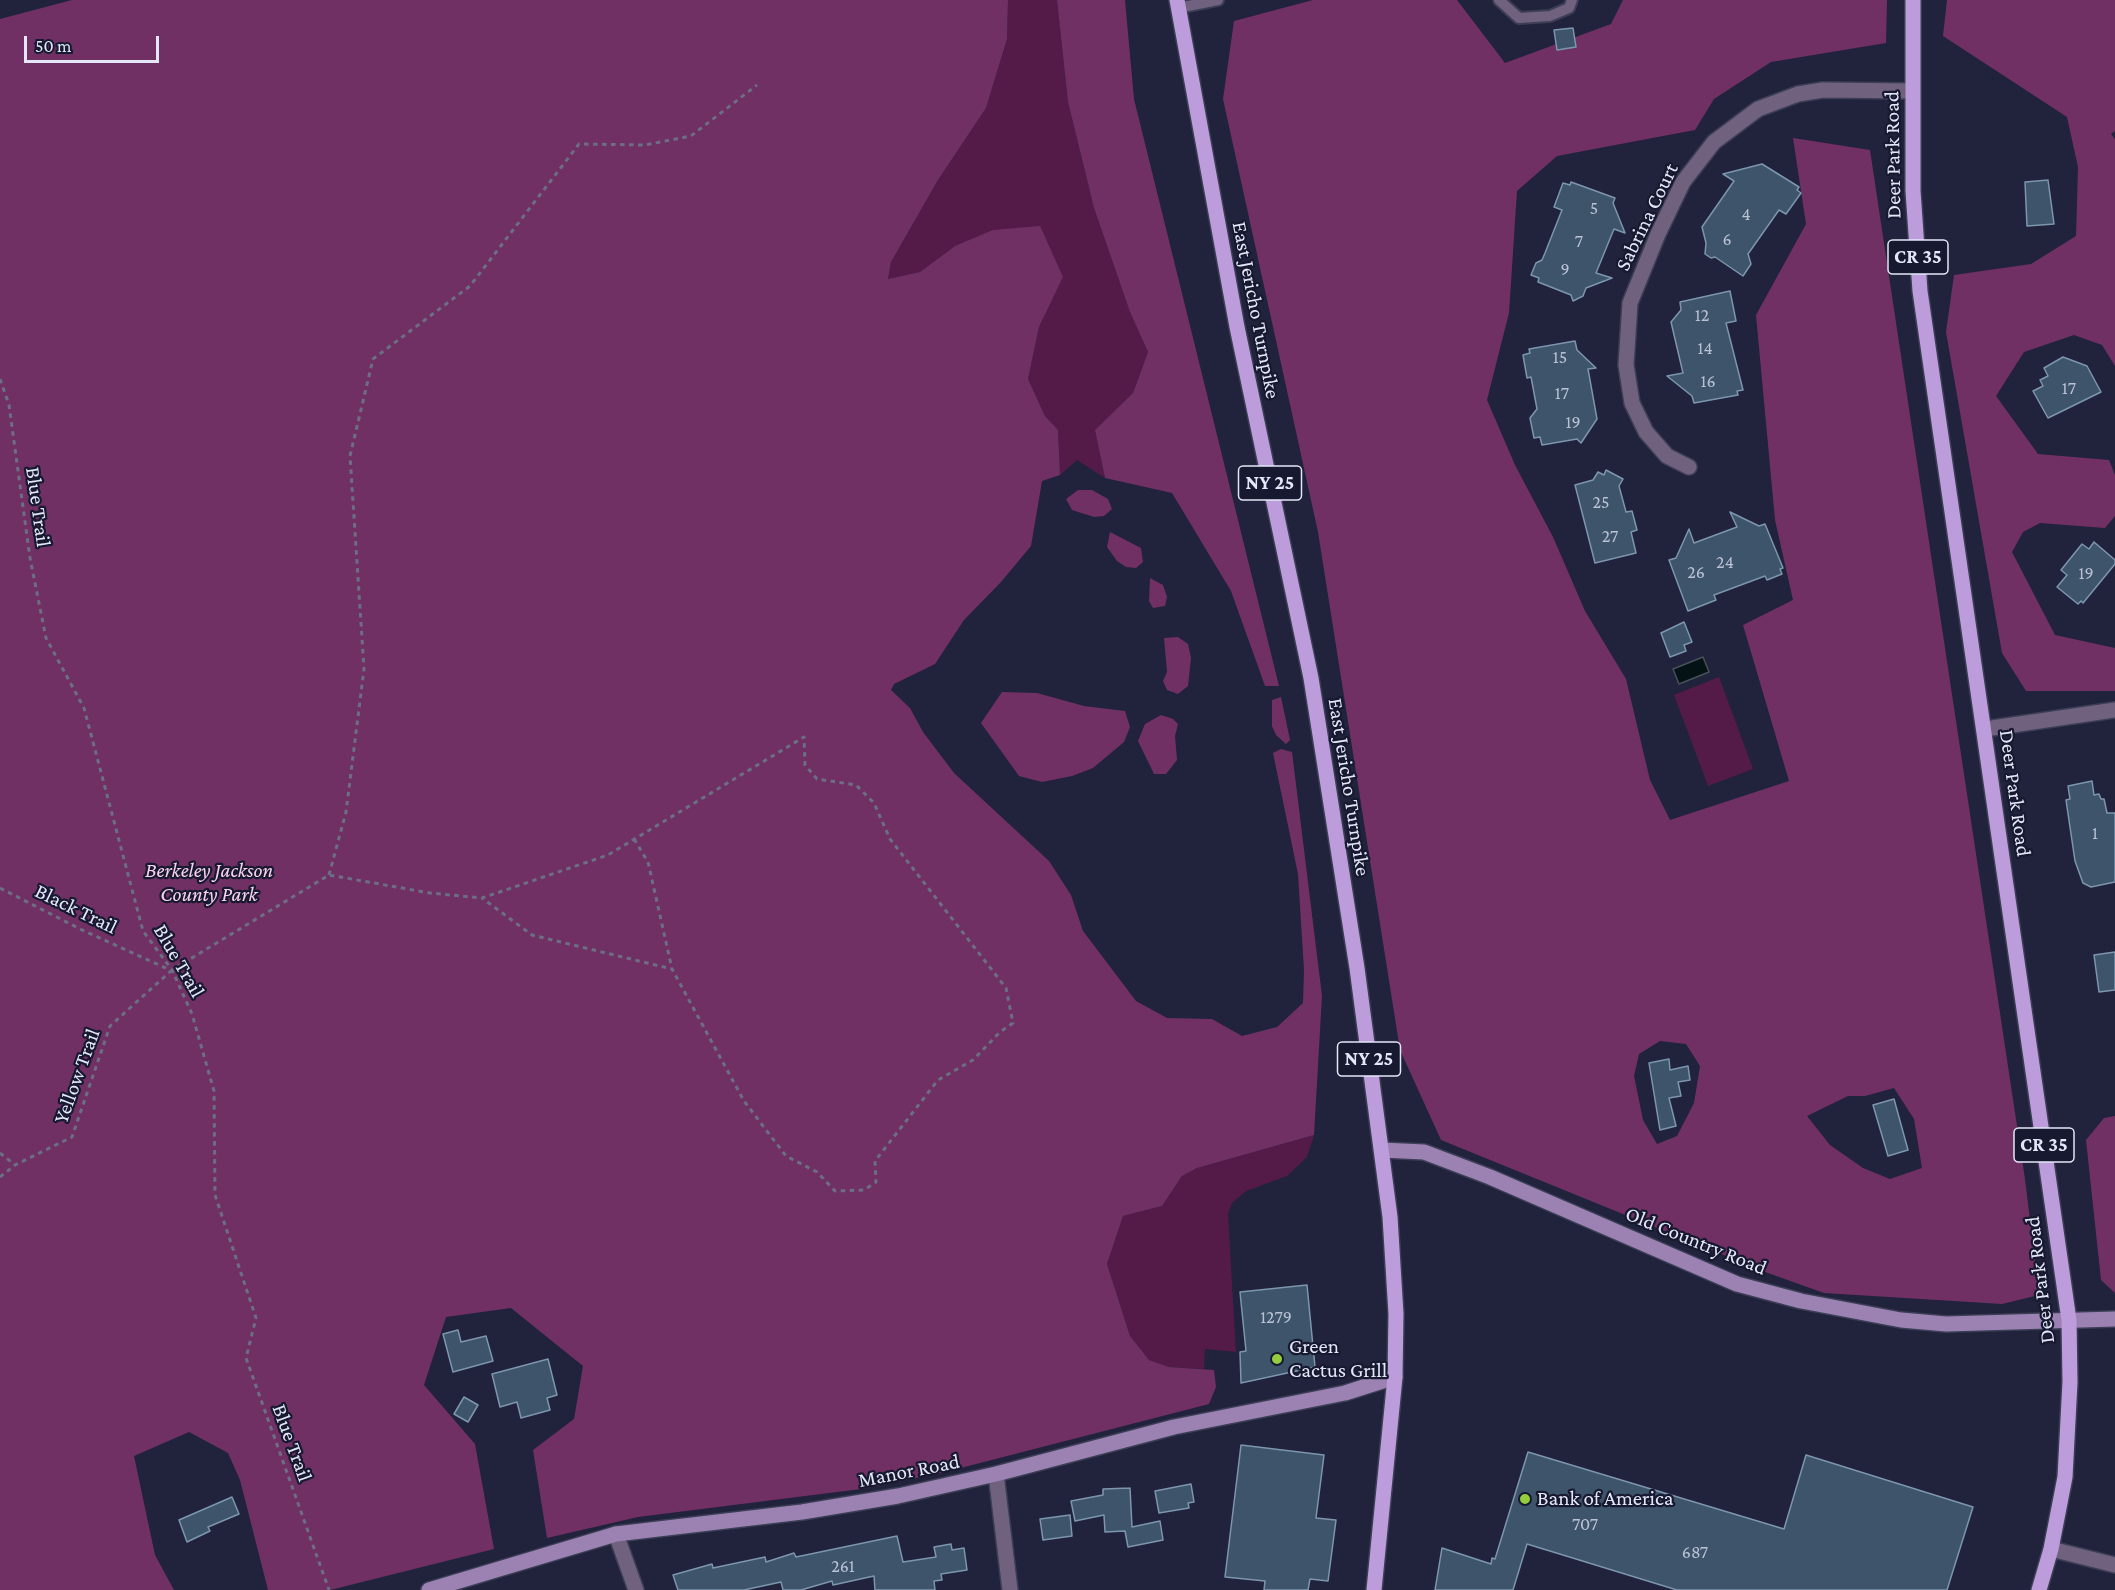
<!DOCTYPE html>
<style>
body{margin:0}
#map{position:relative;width:2115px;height:1590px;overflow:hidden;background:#20233b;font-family:"Crimson Pro",serif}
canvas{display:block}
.scale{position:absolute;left:24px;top:36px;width:135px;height:27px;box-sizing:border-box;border:3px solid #e4e7f8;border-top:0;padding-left:8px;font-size:18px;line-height:21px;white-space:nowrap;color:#e4e7f8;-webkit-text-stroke:4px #171931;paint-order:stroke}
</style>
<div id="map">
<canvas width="2115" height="1590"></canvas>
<div class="scale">50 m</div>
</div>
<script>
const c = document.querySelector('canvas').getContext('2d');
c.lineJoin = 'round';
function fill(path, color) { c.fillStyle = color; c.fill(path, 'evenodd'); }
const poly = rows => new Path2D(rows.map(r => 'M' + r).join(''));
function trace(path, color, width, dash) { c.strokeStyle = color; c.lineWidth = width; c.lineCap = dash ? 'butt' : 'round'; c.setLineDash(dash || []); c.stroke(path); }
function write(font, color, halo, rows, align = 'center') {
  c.font = font + ' "Crimson Pro",serif'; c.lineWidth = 4.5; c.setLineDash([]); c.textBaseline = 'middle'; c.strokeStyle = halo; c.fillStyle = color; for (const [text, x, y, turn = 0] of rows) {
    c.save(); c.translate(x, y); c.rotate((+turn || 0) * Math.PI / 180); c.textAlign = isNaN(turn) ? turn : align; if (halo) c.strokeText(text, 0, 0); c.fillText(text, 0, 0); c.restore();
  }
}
const green = poly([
 [1008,0,1057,0,1068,102,1094,208,1130,312,1148,352,1133,393,1095,430,1105,478,1077,460,1060,475,1058,430,1045,416,1028,379,1039,327,1063,277,955,246,920,272,888,279,891,262,938,180,986,108,1007,39],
 [1719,677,1753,769,1708,786,1674,695],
 [1314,1135,1307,1157,1287,1176,1246,1191,1232,1203,1228,1214,1236,1352,1205,1349,1204,1369,1169,1367,1149,1360,1130,1336,1107,1264,1123,1216,1162,1206,1182,1176,1197,1168]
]);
const forest = poly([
 [72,0,1008,0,1007,39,986,108,938,180,891,262,888,279,920,272,955,246,993,230,1040,226,1063,277,1039,327,1028,379,1045,416,1058,430,1060,475,1042,481,1031,546,1001,582,964,620,935,664,894,684,891,690,910,708,923,732,954,773,1049,861,1071,895,1083,931,1136,1001,1167,1018,1212,1019,1242,1036,1277,1027,1303,1003,1304,970,1298,874,1273,753,1281,749,1292,752,1322,996,1314,1135,1197,1168,1182,1176,1162,1206,1123,1216,1107,1264,1130,1336,1149,1360,1169,1367,1214,1370,1216,1387,1209,1404,941,1473,861,1489,638,1517,547,1538,533,1450,574,1419,583,1366,511,1308,446,1317,424,1385,475,1444,494,1549,330,1590,268,1590,240,1480,228,1453,189,1432,134,1456,155,1555,174,1590,0,1590,0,19],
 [1057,0,1125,0,1134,99,1279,686,1265,686,1231,591,1172,493,1105,478,1095,430,1133,393,1148,352,1130,312,1094,208,1068,102],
 [1313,0,1457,0,1505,63,1611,24,1623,0,1887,0,1886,43,1771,62,1714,99,1695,130,1557,156,1517,191,1509,313,1487,400,1515,465,1553,537,1585,611,1626,679,1650,780,1670,820,1789,781,1743,625,1793,600,1775,520,1756,315,1806,224,1793,138,1870,150,2025,1179,2039,1295,2002,1304,1824,1293,1768,1273,1441,1140,1400,1050,1318,532,1223,99,1234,21],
 [1660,1041,1686,1044,1700,1066,1694,1103,1677,1136,1657,1144,1643,1120,1634,1076,1639,1054],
 [1894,1088,1914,1119,1922,1168,1890,1179,1863,1168,1830,1145,1807,1116,1848,1096,1865,1096],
 [1947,0,2115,0,2115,131,2111,134,2115,139,2115,366,2102,345,2074,335,2024,352,1996,396,2038,454,2109,460,2115,475,2115,516,2105,528,2040,523,2023,532,2012,552,2055,635,2115,648,2115,691,2026,691,2002,653,1946,332,1954,275,2031,264,2076,236,2078,167,2067,117,1943,36],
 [1078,490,1092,490,1108,499,1112,509,1104,516,1094,517,1072,510,1066,499],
 [1110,532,1141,548,1143,562,1136,568,1126,567,1117,561,1107,547],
 [1150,578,1163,585,1167,597,1165,606,1153,608,1149,601],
 [1178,637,1188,644,1191,658,1188,686,1178,694,1167,690,1163,681,1167,672,1164,638],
 [1002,692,1037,693,1084,706,1125,711,1130,727,1124,742,1093,768,1072,776,1042,782,1019,776,981,723],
 [1281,697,1290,740,1286,744,1276,735,1272,726,1272,700],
 [1161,715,1173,719,1178,724,1175,736,1177,760,1166,774,1154,774,1138,741,1145,724],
 [2115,1116,2115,1293,2101,1280,2086,1140,2104,1118]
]);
const water = poly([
 [1703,657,1709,672,1679,684,1673,669,1703,657]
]);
const building = poly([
 [1573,28,1576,47,1557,50,1554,30,1573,28],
 [1762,164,1799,187,1797,190,1801,193,1786,214,1779,210,1748,254,1751,264,1743,276,1715,257,1711,258,1705,254,1706,243,1702,227,1734,181,1723,174,1762,164],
 [2048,180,2054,224,2027,226,2025,182,2048,180],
 [1571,182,1615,198,1613,203,1625,233,1614,229,1596,273,1612,278,1586,288,1583,296,1573,301,1571,295,1538,282,1539,278,1531,275,1536,263,1542,260,1545,253,1562,210,1554,207,1563,183,1570,185,1571,182],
 [1730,291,1736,321,1726,323,1743,390,1737,391,1738,395,1694,403,1692,396,1667,376,1683,373,1671,322,1681,310,1680,302,1730,291],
 [1575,341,1577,350,1596,368,1588,369,1597,419,1581,443,1577,439,1542,445,1540,437,1534,438,1530,418,1537,409,1531,377,1527,378,1523,355,1530,353,1529,349,1575,341],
 [2063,357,2087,366,2101,392,2048,418,2033,391,2043,386,2040,380,2048,376,2044,368,2063,357],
 [1606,470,1623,479,1619,486,1626,512,1632,511,1637,530,1631,532,1636,553,1595,563,1575,485,1593,480,1598,472,1604,475,1606,470],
 [1730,512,1759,526,1765,524,1783,568,1780,569,1782,574,1767,580,1765,576,1714,595,1716,600,1688,611,1669,560,1676,558,1689,529,1694,543,1737,527,1730,512],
 [2094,542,2115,560,2115,564,2083,603,2081,601,2078,604,2057,587,2067,575,2061,570,2082,544,2089,549,2094,542],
 [1684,622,1692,642,1684,645,1686,651,1670,657,1661,633,1684,622],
 [2092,781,2094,795,2099,794,2101,799,2104,799,2107,813,2115,813,2115,882,2091,887,2083,883,2075,861,2066,800,2070,799,2068,786,2092,781],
 [2115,952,2115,990,2099,992,2094,955,2115,952],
 [1669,1059,1670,1070,1688,1066,1690,1080,1678,1082,1681,1096,1669,1098,1676,1126,1660,1130,1649,1063,1669,1059],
 [1894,1099,1908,1150,1888,1156,1873,1105,1894,1099],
 [1307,1285,1315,1367,1241,1383,1240,1352,1246,1351,1240,1292,1307,1285],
 [458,1330,461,1342,486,1336,493,1361,453,1372,443,1334,458,1330],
 [548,1359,557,1395,547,1398,550,1410,521,1418,517,1402,500,1407,492,1374,548,1359],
 [464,1397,478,1405,468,1422,454,1414,464,1397],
 [1241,1445,1324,1455,1316,1518,1336,1520,1328,1581,1310,1579,1308,1590,1264,1590,1265,1581,1225,1577,1241,1445],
 [1528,1452,1784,1529,1806,1455,1973,1507,1947,1590,1677,1590,1527,1544,1513,1590,1435,1590,1442,1548,1491,1564,1492,1558,1495,1559,1528,1452],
 [1191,1484,1194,1502,1188,1503,1189,1508,1159,1513,1155,1491,1191,1484],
 [1130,1488,1132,1527,1160,1521,1163,1540,1128,1547,1125,1531,1105,1532,1104,1515,1075,1521,1071,1501,1103,1495,1103,1489,1130,1488],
 [232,1497,239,1514,208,1527,210,1531,187,1542,179,1520,232,1497],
 [1070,1515,1072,1536,1043,1540,1040,1519,1070,1515],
 [897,1536,903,1562,936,1557,934,1547,951,1544,952,1550,964,1548,967,1570,941,1574,942,1580,934,1581,935,1590,875,1590,874,1576,833,1585,832,1581,801,1590,783,1590,781,1582,744,1590,678,1590,673,1575,712,1564,713,1568,765,1557,766,1562,794,1553,796,1557,897,1536]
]);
const path = poly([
 [0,379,9,405,30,558,46,638,84,708,143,931,172,970,192,1014,214,1091,215,1195,256,1318,246,1358,329,1590],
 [634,839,648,862,672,969],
 [329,875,346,812,364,669,350,456,373,359,470,286,579,144,645,145,691,136,757,85],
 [0,888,80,929,170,970],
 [0,1153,15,1165,72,1137,110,1026,172,970,329,875,430,893,482,898,608,855,804,737,805,765,817,779,856,785,874,803,890,839,1006,988,1013,1023,1000,1032,973,1060,938,1080,875,1161,876,1182,864,1190,835,1191,817,1172,786,1156,744,1101,672,969,532,935,482,898],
 [0,1177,15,1165]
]);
const lane = poly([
 [1499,0,1519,18,1550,16,1569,8,1572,0],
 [1178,8,1218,0]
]);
const street = poly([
 [1689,467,1667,456,1646,432,1632,403,1626,365,1630,303,1658,234,1683,182,1714,142,1758,109,1798,94,1823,90,1912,91],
 [1985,729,2115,710],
 [996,1474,1010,1590],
 [616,1534,636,1590],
 [2051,1549,2115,1565]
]);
const secondary = poly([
 [1382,1150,1424,1152,1490,1177,1737,1284,1801,1301,1901,1320,1946,1324,2115,1319],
 [429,1590,616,1534,802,1512,898,1496,996,1474,1174,1427,1345,1393,1395,1377]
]);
const primary = poly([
 [1177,0,1237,327,1311,678,1357,968,1390,1217,1396,1314,1395,1377,1374,1590],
 [1913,0,1913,191,1920,291,2069,1320,2070,1382,2065,1477,2051,1549,2039,1590]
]);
const markers = [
 [1277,1359,6,"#93cd3e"],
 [1525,1499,6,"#93cd3e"]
];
const numberNames = [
 ["5",1594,208],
 ["4",1746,214],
 ["6",1727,239],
 ["7",1579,241],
 ["9",1565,269],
 ["12",1702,315],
 ["14",1705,348],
 ["15",1560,357],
 ["16",1708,381],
 ["17",2069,388],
 ["17",1562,393],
 ["19",1573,422],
 ["25",1601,502],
 ["27",1610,536],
 ["24",1725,562],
 ["26",1696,572],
 ["19",2086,573],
 ["1",2095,833],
 ["1279",1276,1317],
 ["707",1585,1524],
 ["687",1695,1552],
 ["261",843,1566]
];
const shields = [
 [1918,257,60],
 [1270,483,63],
 [1369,1059,63],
 [2044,1145,60]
];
const shieldNames = [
 ["CR 35",1918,257],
 ["NY 25",1270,483],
 ["NY 25",1369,1059],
 ["CR 35",2044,1145]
];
const streetNames = [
 ["Deer Park Road",1893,155,-91],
 ["Sabrina Court",1647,217,-64],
 ["East Jericho Turnpike",1256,310,79],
 ["Blue Trail",38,507,82],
 ["East Jericho Turnpike",1349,787,81],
 ["Deer Park Road",2015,793,82],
 ["Black Trail",76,909,26],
 ["Blue Trail",179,961,60],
 ["Yellow Trail",77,1076,-70],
 ["Old Country Road",1696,1241,22],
 ["Deer Park Road",2040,1280,-97],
 ["Blue Trail",292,1443,70],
 ["Manor Road",909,1471,-11]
];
const parkNames = [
 ["Berkeley Jackson",209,871],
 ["County Park",209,895]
];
const poiNames = [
 ["Green",1289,1347],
 ["Cactus Grill",1289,1371],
 ["Bank of America",1537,1499]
];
fill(green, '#541b48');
fill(forest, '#713063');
fill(water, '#041115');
trace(water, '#475159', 1.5);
fill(building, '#3d546a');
trace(building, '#7d96ae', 1.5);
trace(lane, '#3b3e55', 14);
trace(street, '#3b3e55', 18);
trace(secondary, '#3b3e55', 18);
trace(primary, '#3b3e55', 18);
trace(path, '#6c6f84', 3, [4.5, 4.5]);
trace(lane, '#70617f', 10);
trace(street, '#70617f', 15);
trace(secondary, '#9b82b3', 15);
trace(primary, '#bc9cdb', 15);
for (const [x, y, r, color] of markers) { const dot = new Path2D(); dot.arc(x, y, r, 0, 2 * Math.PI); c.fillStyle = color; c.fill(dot); trace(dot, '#171931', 2); }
write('18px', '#bac2d4', null, numberNames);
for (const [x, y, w] of shields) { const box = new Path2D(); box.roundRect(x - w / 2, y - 17, w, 34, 4.5); c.fillStyle = '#171931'; c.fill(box); trace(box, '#e4e7f8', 1.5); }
write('bold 20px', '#e4e7f8', null, shieldNames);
write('21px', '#e4e7f8', '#171931', streetNames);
write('italic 21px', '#fad2ee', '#171931', parkNames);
write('21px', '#e4e7f8', '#171931', poiNames, 'left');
</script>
